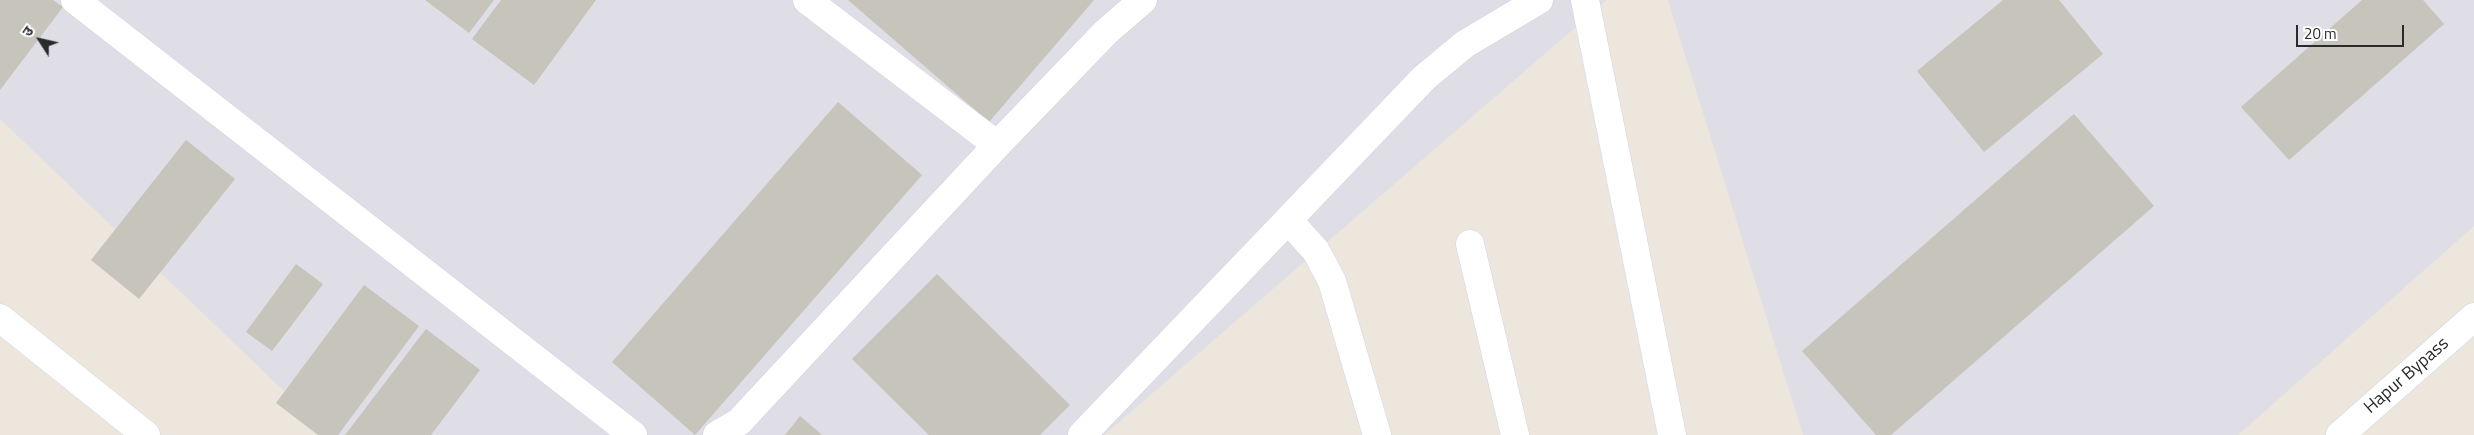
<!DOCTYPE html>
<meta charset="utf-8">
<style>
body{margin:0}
#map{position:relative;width:2474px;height:435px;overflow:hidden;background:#ece6dc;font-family:"Titillium Web","Noto Sans Devanagari",sans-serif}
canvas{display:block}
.north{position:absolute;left:15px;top:15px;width:50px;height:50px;-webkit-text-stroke:4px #fff;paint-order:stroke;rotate:305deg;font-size:14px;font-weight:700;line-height:20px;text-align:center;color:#2a2a2a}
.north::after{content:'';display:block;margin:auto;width:18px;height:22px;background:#2a2a2a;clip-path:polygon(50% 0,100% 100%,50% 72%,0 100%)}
.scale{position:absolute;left:2296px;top:25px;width:108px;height:22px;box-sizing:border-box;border:2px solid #2a2a2a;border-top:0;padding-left:6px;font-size:15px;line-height:18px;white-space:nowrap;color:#2a2a2a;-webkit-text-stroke:4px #fff;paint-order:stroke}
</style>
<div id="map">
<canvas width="2474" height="435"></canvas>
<div class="north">उ</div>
<div class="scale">20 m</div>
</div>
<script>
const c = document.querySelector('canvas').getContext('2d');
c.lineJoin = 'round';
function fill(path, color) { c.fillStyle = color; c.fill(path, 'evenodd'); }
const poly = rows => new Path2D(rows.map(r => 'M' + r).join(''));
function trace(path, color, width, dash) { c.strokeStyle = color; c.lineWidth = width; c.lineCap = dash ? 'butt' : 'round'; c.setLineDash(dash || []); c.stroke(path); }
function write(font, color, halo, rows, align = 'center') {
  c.font = font + ' "Titillium Web",sans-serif'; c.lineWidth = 5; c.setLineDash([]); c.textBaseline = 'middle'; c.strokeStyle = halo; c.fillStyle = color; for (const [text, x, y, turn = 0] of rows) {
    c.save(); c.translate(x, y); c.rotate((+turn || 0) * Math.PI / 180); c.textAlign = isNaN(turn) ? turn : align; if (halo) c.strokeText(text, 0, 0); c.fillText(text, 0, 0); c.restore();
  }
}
const industrial = poly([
 [0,0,1607,0,1104,435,330,435,0,119],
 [1668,0,2474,0,2474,226,2238,435,1803,435]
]);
const building = poly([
 [0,0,53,0,63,7,0,90],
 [425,0,494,0,469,33],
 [501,0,596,0,534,85,472,39],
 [848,0,1094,0,989,122],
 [2003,0,2059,0,2103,54,1984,152,1917,71],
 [2362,0,2423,0,2444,24,2289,160,2241,107],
 [838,102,922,175,695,435,612,362],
 [2074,114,2154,206,1891,435,1876,435,1802,351],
 [186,140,235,179,139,299,91,260],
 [296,264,323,284,272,351,246,332],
 [937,274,1070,405,1040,435,929,435,852,359],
 [364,285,419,326,338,435,318,435,276,403],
 [426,329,480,370,431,435,345,435],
 [800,416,822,435,785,435]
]);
const minor = poly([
 [75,0,633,435],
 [807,0,997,145],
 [1585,0,1672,435],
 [1288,220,1316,251,1332,281,1377,435],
 [1470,244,1515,435],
 [0,318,146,435],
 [717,435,739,422,997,145,1106,32,1143,0],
 [1082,435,1424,78,1465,44,1539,0],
 [2340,435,2474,317]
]);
const streetNames = [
 ["Hapur Bypass",2407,376,-41]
];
fill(industrial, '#dfdde5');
fill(building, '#c7c4bb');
trace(minor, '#d1d4e3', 29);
trace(minor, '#fff', 28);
write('18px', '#2a2a2a', '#fff', streetNames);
</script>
